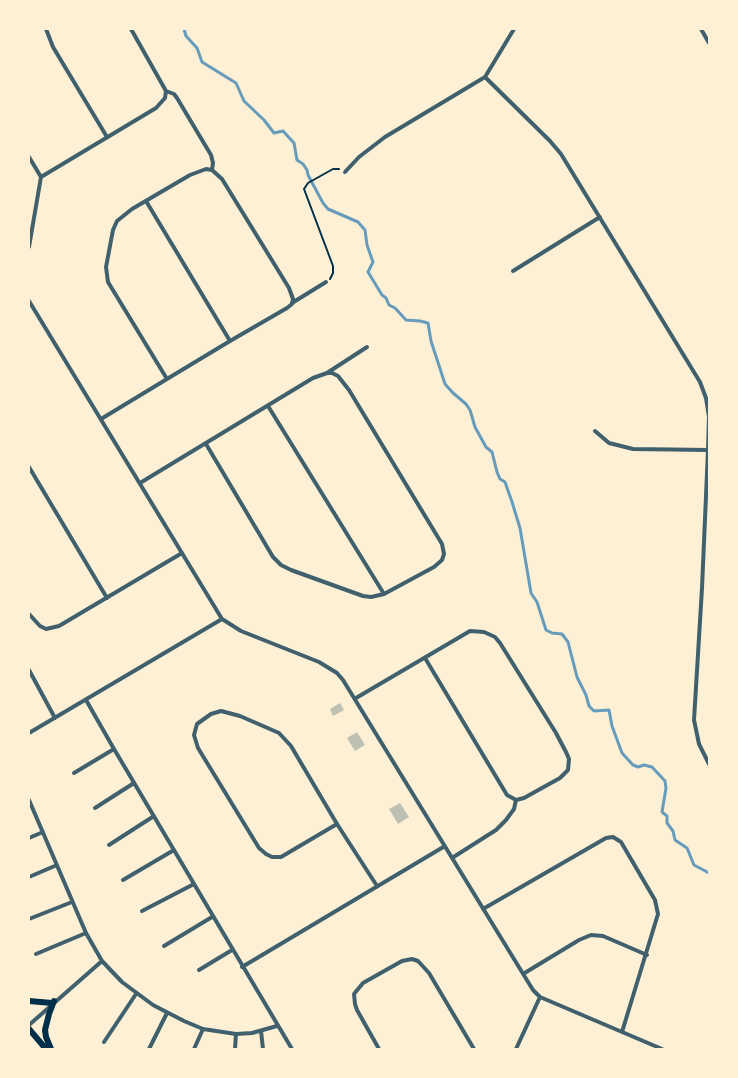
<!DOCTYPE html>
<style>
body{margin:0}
#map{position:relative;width:738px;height:1078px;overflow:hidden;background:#fdf0d5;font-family:Karla,sans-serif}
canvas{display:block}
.frame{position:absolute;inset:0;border:30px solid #fdf0d5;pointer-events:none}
</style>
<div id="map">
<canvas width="738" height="1078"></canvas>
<div class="frame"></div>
</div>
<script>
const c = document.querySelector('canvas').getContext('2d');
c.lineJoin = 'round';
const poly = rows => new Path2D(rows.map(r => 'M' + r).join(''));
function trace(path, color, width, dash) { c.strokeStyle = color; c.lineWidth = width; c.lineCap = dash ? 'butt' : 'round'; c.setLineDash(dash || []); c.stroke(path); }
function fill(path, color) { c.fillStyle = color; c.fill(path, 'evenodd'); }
const stream = poly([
 [184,29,186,36,197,48,202,62,236,83,244,101,264,120,274,133,283,131,294,143,297,160,303,164,307,170,308,175,323,203,328,209,358,222,365,230,367,245,373,262,368,272,382,295,386,298,389,305,395,308,406,320,420,321,428,323,431,341,445,384,453,393,466,404,470,410,475,427,486,447,492,452,497,472,500,479,505,482,512,502,520,528,531,593,537,602,546,630,552,633,562,634,568,642,577,677,586,695,589,706,594,711,609,710,612,726,622,753,633,765,638,767,644,765,652,767,665,781,666,788,662,812,667,816,667,823,673,831,675,840,687,848,694,865,709,873]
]);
const building = poly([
 [340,703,344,710,333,716,330,709],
 [357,732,365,745,355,751,347,738],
 [400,803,409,817,398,824,389,809]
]);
const path = poly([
 [330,279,333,273,333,266,304,189,308,183,333,169,339,169]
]);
const minor = poly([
 [46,29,53,47,107,137],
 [131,29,166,91],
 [701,29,709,43],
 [485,77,550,141,561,154,700,382,706,398,709,417,708,450,702,588,694,720,699,744,709,764],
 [166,91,174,94,177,98,211,155,213,163,212,170],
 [29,157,41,177,29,247],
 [345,172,359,157,385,137,485,77,514,29],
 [41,177,156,108,165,98,166,91],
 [146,201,230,341],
 [513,271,600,217],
 [29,301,222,619,241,631,319,662,337,673,343,680,533,990,540,997,662,1049],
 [292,303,326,282],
 [327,373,367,347],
 [268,406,384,594],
 [101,419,167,379,230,341,287,308,292,304,293,299,289,288,222,179,212,170,206,169,190,175,132,209,117,221,113,230,106,267,108,282,167,379],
 [595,431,609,443,633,449,708,450],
 [29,467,107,598],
 [140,483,313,378,327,373,332,373,338,376,349,390,442,544,444,554,442,560,434,567,384,594,371,597,363,596,291,570,281,565,273,557,206,444],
 [29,614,40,626,46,629,59,626,182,553],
 [29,670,55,718],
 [356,698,470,631,484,632,495,637,500,643,556,733,566,752,569,759,568,770,560,778,524,798,516,800,507,795,425,658],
 [86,700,114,749,292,1049],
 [29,733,222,619],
 [74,773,114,749],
 [29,800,86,933,102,961,122,982,153,1005,184,1021,203,1029,236,1034,252,1033,277,1026],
 [95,808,134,783],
 [337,824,281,857,272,857,266,854,259,848,198,748,194,735,197,724,211,714,221,711,240,716,279,733,291,746,337,824,377,886],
 [29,838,43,832],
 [109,845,154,816],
 [452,858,496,830,506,820,514,809,516,800],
 [29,877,57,865],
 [123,880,174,850],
 [483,909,606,838,613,837,621,842,655,900,658,914,622,1032],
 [142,911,194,884],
 [29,919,72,902],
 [164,946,212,917],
 [36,954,86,933],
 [242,967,445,846],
 [199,970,232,950],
 [523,974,579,940,591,935,603,936,647,955],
 [29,1025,102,961],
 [261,1031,263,1049],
 [104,1042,136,994],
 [149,1049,167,1013],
 [194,1049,203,1029],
 [235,1049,236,1034],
 [379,1049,357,1010,355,1004,354,994,363,983,402,961,412,959,418,961,429,973,474,1049],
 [516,1049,540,997]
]);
const primary = poly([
 [29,1001,52,1003],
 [29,1029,46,1049],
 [51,1049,46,1037,45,1030,49,1014,54,1001]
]);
trace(stream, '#669bbc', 3);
fill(building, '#bec0b2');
trace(path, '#003049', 2);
trace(minor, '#3f606c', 4);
trace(primary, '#003049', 6);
</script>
